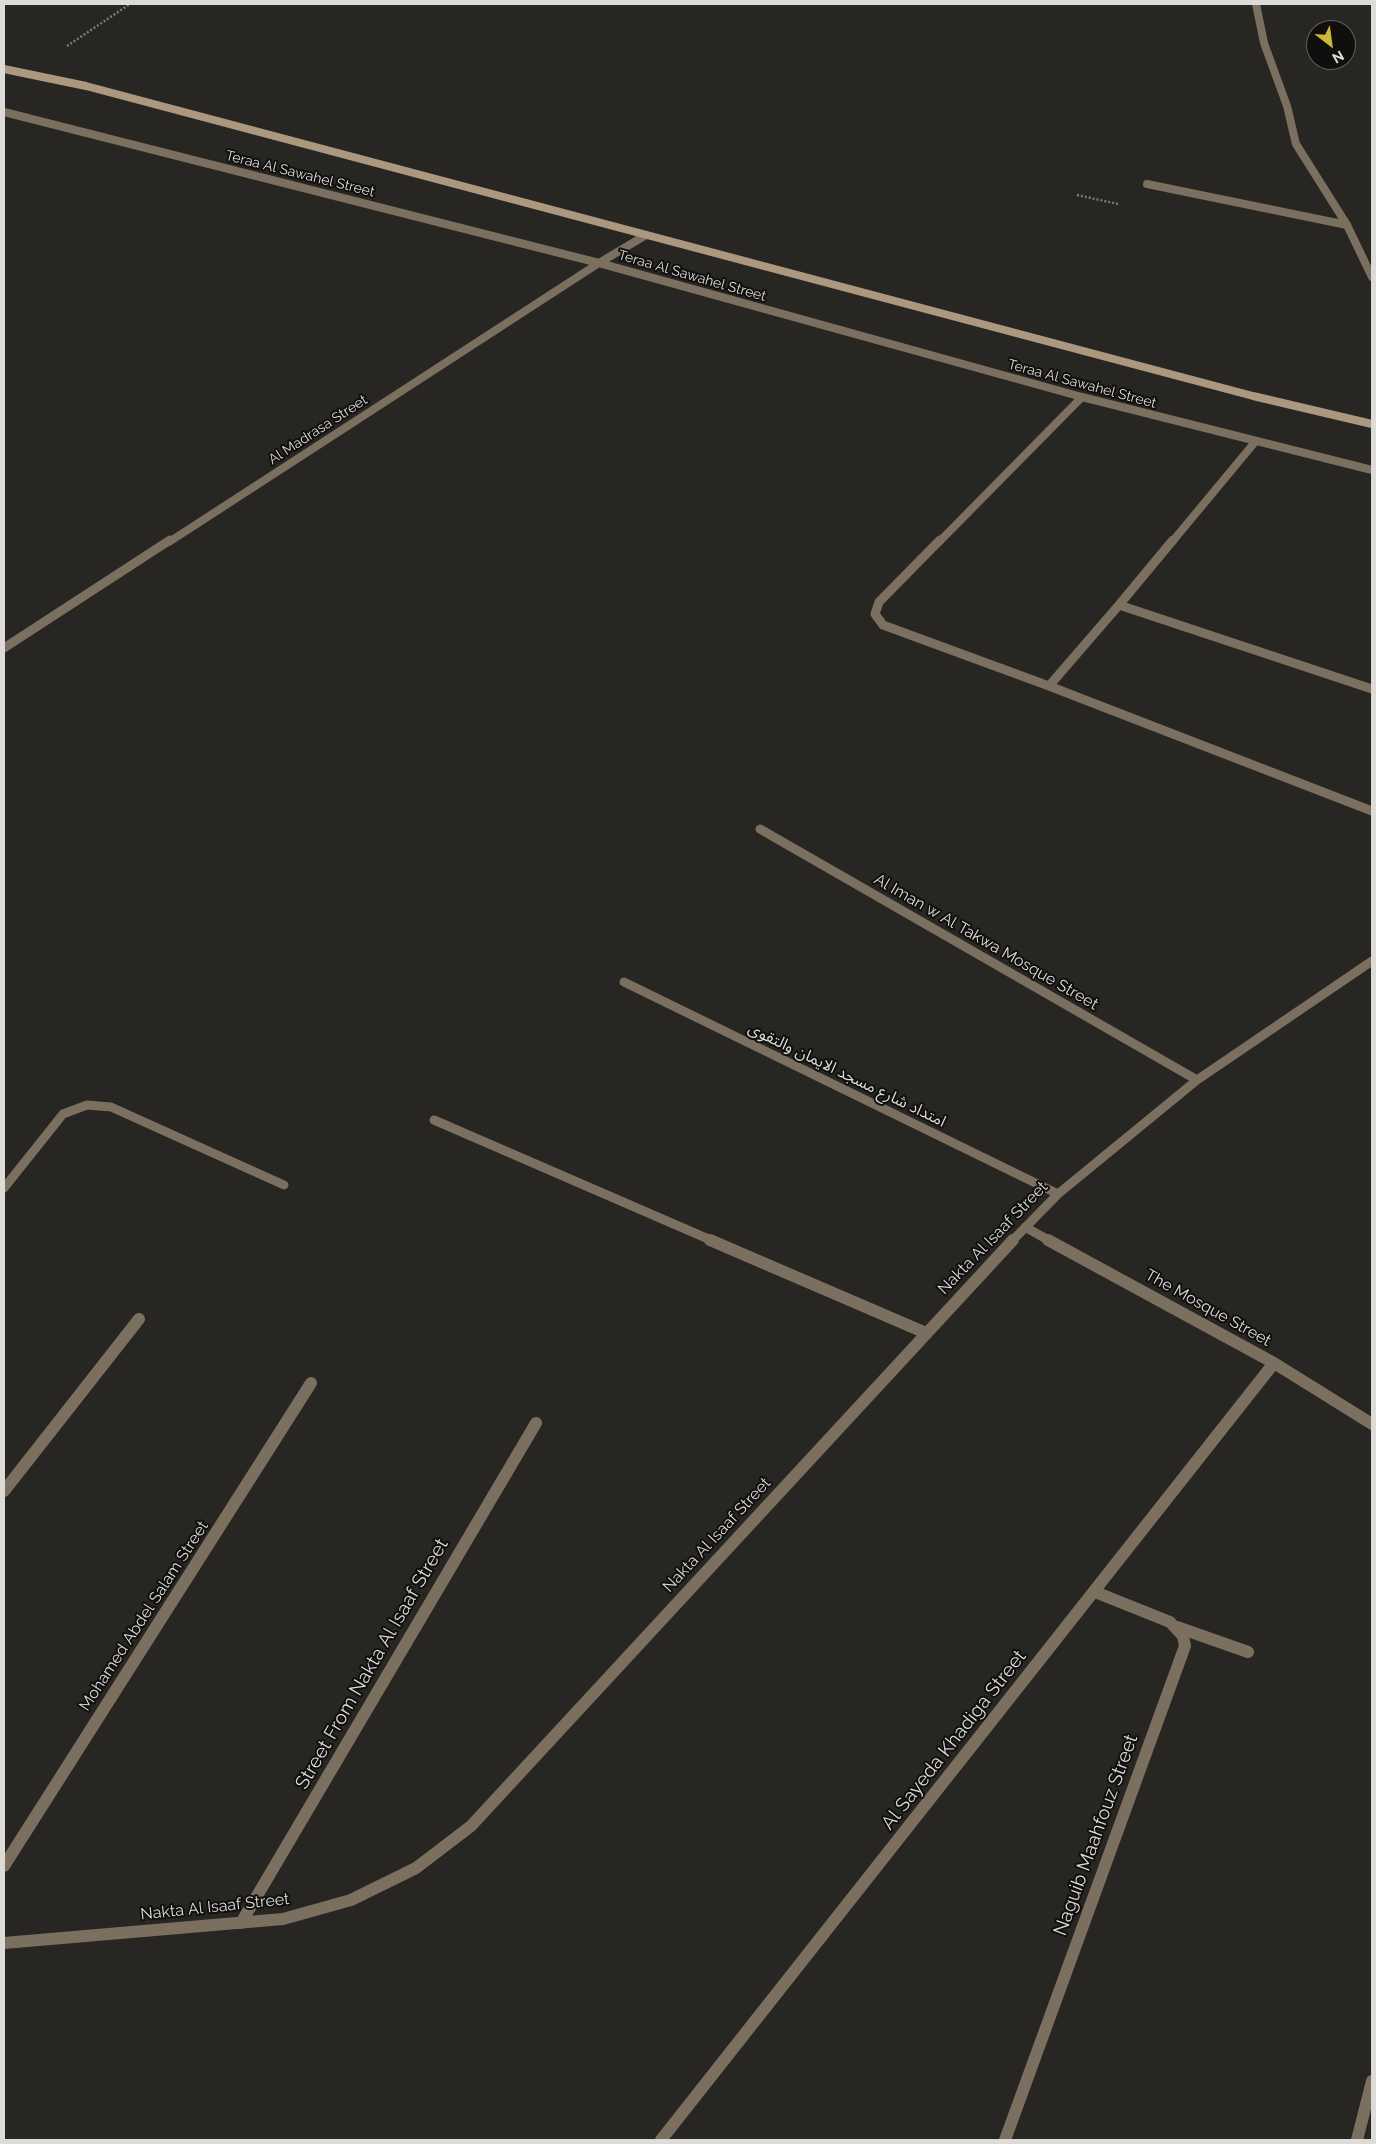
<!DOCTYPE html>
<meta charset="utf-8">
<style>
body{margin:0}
#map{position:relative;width:1376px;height:2144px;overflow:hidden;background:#272622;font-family:Raleway,sans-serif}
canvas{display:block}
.frame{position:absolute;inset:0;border:5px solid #dcdbd8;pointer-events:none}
.north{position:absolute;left:1306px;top:20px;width:50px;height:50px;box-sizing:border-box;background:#100f0d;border:1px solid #62615e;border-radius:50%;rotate:150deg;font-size:14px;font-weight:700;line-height:20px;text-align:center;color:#dcdbd8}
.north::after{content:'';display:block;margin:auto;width:18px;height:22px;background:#ceb837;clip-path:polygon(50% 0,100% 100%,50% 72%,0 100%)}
</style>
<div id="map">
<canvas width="1376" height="2144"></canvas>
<div class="frame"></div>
<div class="north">N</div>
</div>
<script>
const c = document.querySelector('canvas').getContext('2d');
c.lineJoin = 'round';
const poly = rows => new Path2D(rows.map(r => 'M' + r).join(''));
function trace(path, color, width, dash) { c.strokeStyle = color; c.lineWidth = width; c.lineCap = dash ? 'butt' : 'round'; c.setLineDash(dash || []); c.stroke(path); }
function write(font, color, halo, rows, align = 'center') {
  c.font = font + ' Raleway,"Noto Sans Arabic",sans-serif'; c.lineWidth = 4; c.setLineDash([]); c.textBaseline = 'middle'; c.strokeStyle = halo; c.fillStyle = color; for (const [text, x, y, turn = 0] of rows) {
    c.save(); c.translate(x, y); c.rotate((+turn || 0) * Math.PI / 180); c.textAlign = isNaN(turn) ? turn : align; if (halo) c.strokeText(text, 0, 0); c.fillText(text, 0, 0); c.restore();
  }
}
const path = poly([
 [67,46,130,4],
 [1077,195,1118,204]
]);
const minorFar2 = poly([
 [1256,4,1264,43,1287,106,1296,144,1347,225,1372,277],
 [4,112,599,263,1082,397,1372,470],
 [1147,184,1347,225],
 [169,542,599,263,646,235],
 [939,542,1082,397],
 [1172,542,1255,442]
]);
const minorFar1 = poly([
 [940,540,879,602,875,614,883,625,1049,686],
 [1173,540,1119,605,1372,689],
 [1119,605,1049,686,1372,811],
 [4,648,170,540],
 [760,829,1197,1080],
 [624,982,1058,1194],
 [434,1120,713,1241],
 [4,1188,63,1114,87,1105,111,1107,284,1185],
 [1025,1227,1050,1241],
 [1012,1241,1058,1194,1197,1080,1372,961]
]);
const minor = poly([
 [710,1240,926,1333],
 [1048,1240,1274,1363,1372,1424],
 [4,1491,139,1319],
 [1177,1627,1248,1652],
 [4,1866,311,1383],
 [241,1923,536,1423],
 [4,1943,283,1919,351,1900,416,1868,471,1826,1013,1240],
 [661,2140,1274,1363],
 [1005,2140,1185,1646,1183,1636,1170,1622,1095,1592],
 [1357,2140,1372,2081]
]);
const secondary = poly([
 [4,69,86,86,1253,396,1372,424]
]);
const farStreetnames = [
 ["Teraa Al Sawahel Street",300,174,14],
 ["Teraa Al Sawahel Street",692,276,16],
 ["Teraa Al Sawahel Street",1082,384,15],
 ["Al Madrasa Street",318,430,-33]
];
const streetNames = [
 ["Al Iman w Al Takwa Mosque Street",986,942,30],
 ["امتداد شارع مسجد الايمان والتقوى",847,1075,26],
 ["Nakta Al Isaaf Street",993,1238,-46],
 ["The Mosque Street",1208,1308,29],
 ["Nakta Al Isaaf Street",717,1535,-47],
 ["Mohamed Abdel Salam Street",144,1616,-57],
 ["Nakta Al Isaaf Street",215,1907,-6]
];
const nearStreetnames = [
 ["Street From Nakta Al Isaaf Street",372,1664,-60],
 ["Al Sayeda Khadiga Street",954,1740,-52],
 ["Naguib Maahfouz Street",1096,1835,-70]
];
trace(path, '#7b7a76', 2.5, [2, 2]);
trace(minorFar2, '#7b6f5f', 8);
trace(minorFar1, '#7b6f5f', 9);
trace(minor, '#7b6f5f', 12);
trace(secondary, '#ab987e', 8);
write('14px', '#dcdbd8', '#100f0d', farStreetnames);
write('16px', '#dcdbd8', '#100f0d', streetNames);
write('19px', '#dcdbd8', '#100f0d', nearStreetnames);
</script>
